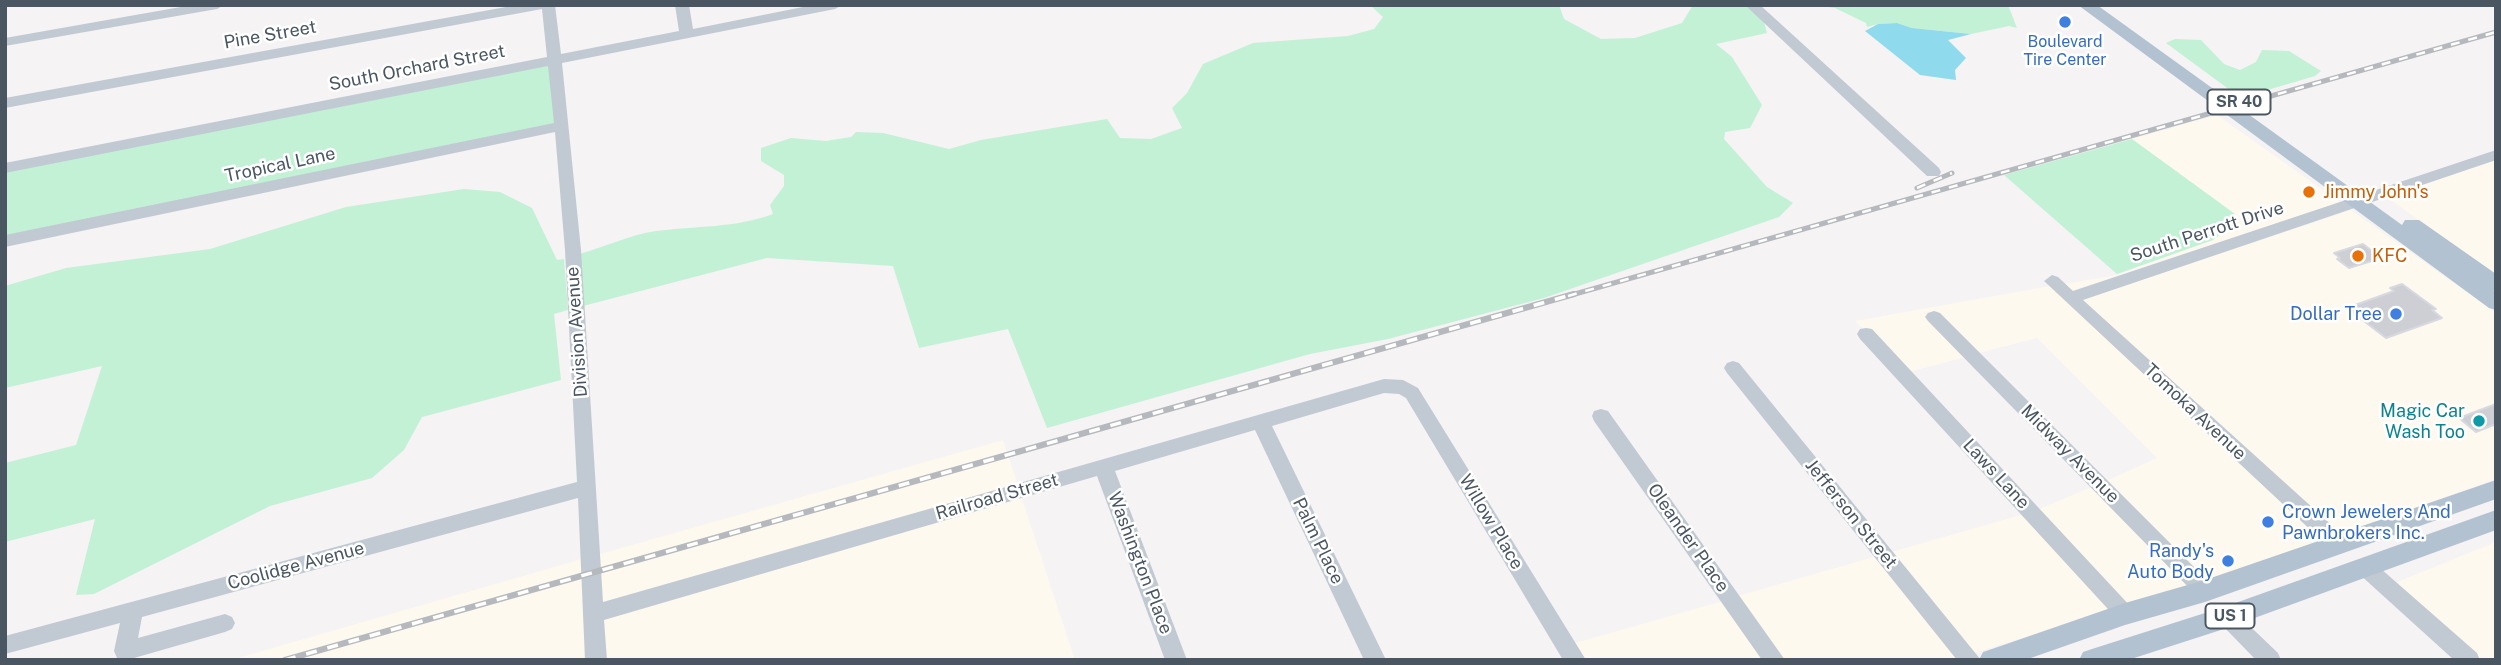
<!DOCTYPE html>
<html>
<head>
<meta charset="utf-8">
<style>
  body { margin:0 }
  #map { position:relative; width:2501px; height:665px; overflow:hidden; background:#f5f3f3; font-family:"Public Sans",sans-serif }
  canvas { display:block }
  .frame { position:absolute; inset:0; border:7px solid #4a5661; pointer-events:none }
</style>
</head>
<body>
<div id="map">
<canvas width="2501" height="665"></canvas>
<div class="frame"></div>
</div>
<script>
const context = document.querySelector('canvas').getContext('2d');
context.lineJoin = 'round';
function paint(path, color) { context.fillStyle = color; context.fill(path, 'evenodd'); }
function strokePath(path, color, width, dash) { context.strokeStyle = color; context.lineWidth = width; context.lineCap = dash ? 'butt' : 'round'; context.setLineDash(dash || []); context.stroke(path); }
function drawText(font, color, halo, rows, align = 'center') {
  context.font = font + ' "Public Sans",sans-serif'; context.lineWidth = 5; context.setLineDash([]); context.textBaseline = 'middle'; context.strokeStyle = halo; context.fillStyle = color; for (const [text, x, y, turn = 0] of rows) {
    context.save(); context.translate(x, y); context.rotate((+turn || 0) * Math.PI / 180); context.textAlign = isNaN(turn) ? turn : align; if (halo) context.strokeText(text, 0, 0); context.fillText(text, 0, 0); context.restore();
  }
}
const commercial = new Path2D(`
  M2217 115 2340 202 2071 291 2063 284 2117 275 2213 240 2235 214 2132 139Z
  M2496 160V277L2387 197Z
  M2351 210 2496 313V479L2338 535 2081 300Z
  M2050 286 2325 540 2206 581 2106 481 2157 458 2037 338 1979 353 1936 311 1924 313 1966 357 1909 372 1869 328 1863 329 1855 321Z
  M1003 440 1018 485 602 605 600 554Z
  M2094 486 2192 586 2126 606 2037 510Z
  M1021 496 1075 660H605L603 618Z
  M2024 514 2112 610 1974 653 1891 552Z
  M2496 542V660H2478L2392 584Z
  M1877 556 1959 658 1784 660 1738 596Z
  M582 559 586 660H231Z
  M1723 601 1765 660H1585L1575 643Z`);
const green = new Path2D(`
  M1370 5H1559L1564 19 1601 39 1635 38 1682 23 1693 5H1746L1764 22 1767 33 1716 44 1732 57 1762 105 1750 128 1725 132 1724 139 1767 187 1793 203 1779 217 1544 298 1388 339 1310 354 1047 428 1008 329 919 348 893 266 767 258 583 306 579 254C605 247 629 235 656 231 695 226 736 228 773 214L770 205 784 186V175L761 161V148L791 138 826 141 851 137 856 132 883 133 949 149 981 140 1107 119 1120 138 1151 139 1182 128 1172 108 1187 93 1203 64 1253 43 1348 36 1374 29 1383 17Z
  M1813 5H2008L2017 28 2009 26 1971 34 1912 28 1897 23 1878 24 1867 27 1866 23 1835 8Z
  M2175 39 2201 40 2224 64 2240 70 2256 62 2262 50 2289 51 2321 71 2315 76 2247 96 2234 93 2166 43Z
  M550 65 556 124 5 237V171Z
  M2132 139 2235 214 2230 227 2213 240 2117 274 2004 175Z
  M464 189 500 192 532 208 557 260 564 259 568 310 554 314 561 380 422 417 404 450 372 478 270 506 94 594 76 595 95 519 5 542V463L76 445 102 366 5 388V286L66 268 210 249 346 207Z`);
const water = new Path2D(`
  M1897 23 1912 28 1971 34 1948 40 1966 58 1955 70 1956 80 1920 75 1865 31 1878 24Z`);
const building = new Path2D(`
  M2363 244 2381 258 2349 268 2337 259 2340 258 2334 253Z
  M2402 284 2436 309 2432 310 2442 318 2386 338 2347 308 2394 291 2390 288Z
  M2496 404V424L2476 432 2459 418Z`);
const minor = new Path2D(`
  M192 5H224L217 9 5 46V38Z
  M517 5H555L561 54 679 31 675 5H689L693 29 813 5H842L835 9 562 63 581 250 603 602 1384 379 1403 380 1418 388 1586 660H1563L1406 398 1399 394 1384 393 1272 426 1386 660H1364L1255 430 1115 471 1187 660H1165L1097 476 604 620 607 660H585L578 498 142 617 138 638 225 614 232 617 235 623 232 629 225 632 127 660 117 658 114 651 120 623 5 654V636L577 482 565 250 555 132 5 247V235L554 123 548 66 5 173V163L547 57 542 9 5 108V98Z
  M1745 5H1760L1939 168 1941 172 1939 176H1927Z
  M2496 150V160L2083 300 2345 537 2348 543 2345 549 2338 551 2331 549 2044 281 2052 275 2058 277 2073 291Z
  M1934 311 1940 313 2212 585 2215 591 2212 597 2205 600 2198 597 1928 321 1925 317 1928 313Z
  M1866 328 1872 329 2132 608 2135 614 2132 620 2125 623 2118 620 1860 339 1857 334 1860 329Z
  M1733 361 1739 363 1981 660H1957L1727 373 1724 368 1727 363Z
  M1601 409 1608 411 1785 660H1762L1594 421 1592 416 1594 411Z
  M2365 558 2372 561 2477 653 2480 660H2454L2358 573 2355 567 2358 561Z
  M2227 608 2234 611 2278 653 2281 660H2256L2220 623 2217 617 2220 611Z`);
const major = new Path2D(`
  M2078 5H2097L2402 225 2405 220H2419L2496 274V291L2493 290 2496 292V310L2489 308Z
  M2496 480V499L2205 602 2125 625 2025 660H1979L1983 652 1992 649 2125 603 2205 580Z
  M2496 510V530L2227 628 2128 660H2079L2083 652 2092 649 2227 606Z`);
const railFar1 = new Path2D(`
  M1917 188 1952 173
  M1568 296 2496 32`);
const rail = new Path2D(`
  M285 660 1574 294`);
const markers = [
  [2065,22,7,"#3f7fe0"],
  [2309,192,7,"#e8710a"],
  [2358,256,7,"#e8710a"],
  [2396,314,7,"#3f7fe0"],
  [2479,421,7,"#0f9aa8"],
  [2268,522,7,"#3f7fe0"],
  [2228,561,7,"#3f7fe0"]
];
const farShopnames = [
  ["Boulevard",2065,42],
  ["Tire Center",2065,60]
];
const shields = [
  [2239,102,63],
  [2230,616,49]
];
const shieldNames = [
  ["SR 40",2239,102],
  ["US 1",2230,616]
];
const streetNames = [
  ["Pine Street",270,35,-10],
  ["South Orchard Street",417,68,-11],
  ["Tropical Lane",280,165,-12],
  ["South Perrott Drive",2207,232,-18],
  ["Division Avenue",577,332,-94],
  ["Tomoka Avenue",2195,412,43],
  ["Midway Avenue",2070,454,45],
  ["Laws Lane",1996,474,47],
  ["Railroad Street",997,497,-16],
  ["Jefferson Street",1851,514,51],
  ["Willow Place",1491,522,59],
  ["Oleander Place",1688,538,55],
  ["Palm Place",1318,541,64],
  ["Washington Place",1140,563,69],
  ["Coolidge Avenue",296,566,-15]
];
const foodNames = [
  ["Jimmy John's",2323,192],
  ["KFC",2372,256]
];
const shopNames = [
  ["Dollar Tree",2382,314],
  ["Crown Jewelers And",2282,512,"left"],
  ["Pawnbrokers Inc.",2282,533,"left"],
  ["Randy's",2214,551],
  ["Auto Body",2214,572]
];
const cultureNames = [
  ["Magic Car",2465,411],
  ["Wash Too",2465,432]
];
paint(commercial, '#fdf9ef');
paint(green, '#c3f1d5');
paint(water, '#90daee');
paint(building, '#cdcfd5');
strokePath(building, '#d7d9de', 2);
paint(minor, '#c1cad2');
paint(major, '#b3c2d1');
strokePath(railFar1, '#b5b8bd', 5);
strokePath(rail, '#b5b8bd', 6);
strokePath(railFar1, '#fff', 2.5, [9]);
strokePath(rail, '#fff', 3.5, [11]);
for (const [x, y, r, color] of markers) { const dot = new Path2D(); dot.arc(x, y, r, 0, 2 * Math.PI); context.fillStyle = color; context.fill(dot); strokePath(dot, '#fff', 2.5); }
drawText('16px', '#366cbe', '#fff', farShopnames);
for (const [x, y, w] of shields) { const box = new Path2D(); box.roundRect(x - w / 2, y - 12.5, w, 25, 5); context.fillStyle = '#fff'; context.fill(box); strokePath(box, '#4a5661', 2); }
drawText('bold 16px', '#4a5661', null, shieldNames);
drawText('18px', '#4a5661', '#fff', streetNames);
drawText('18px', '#c56008', '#fff', foodNames, 'left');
drawText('18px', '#366cbe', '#fff', shopNames, 'right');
drawText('18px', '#0d838f', '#fff', cultureNames, 'right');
</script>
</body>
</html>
